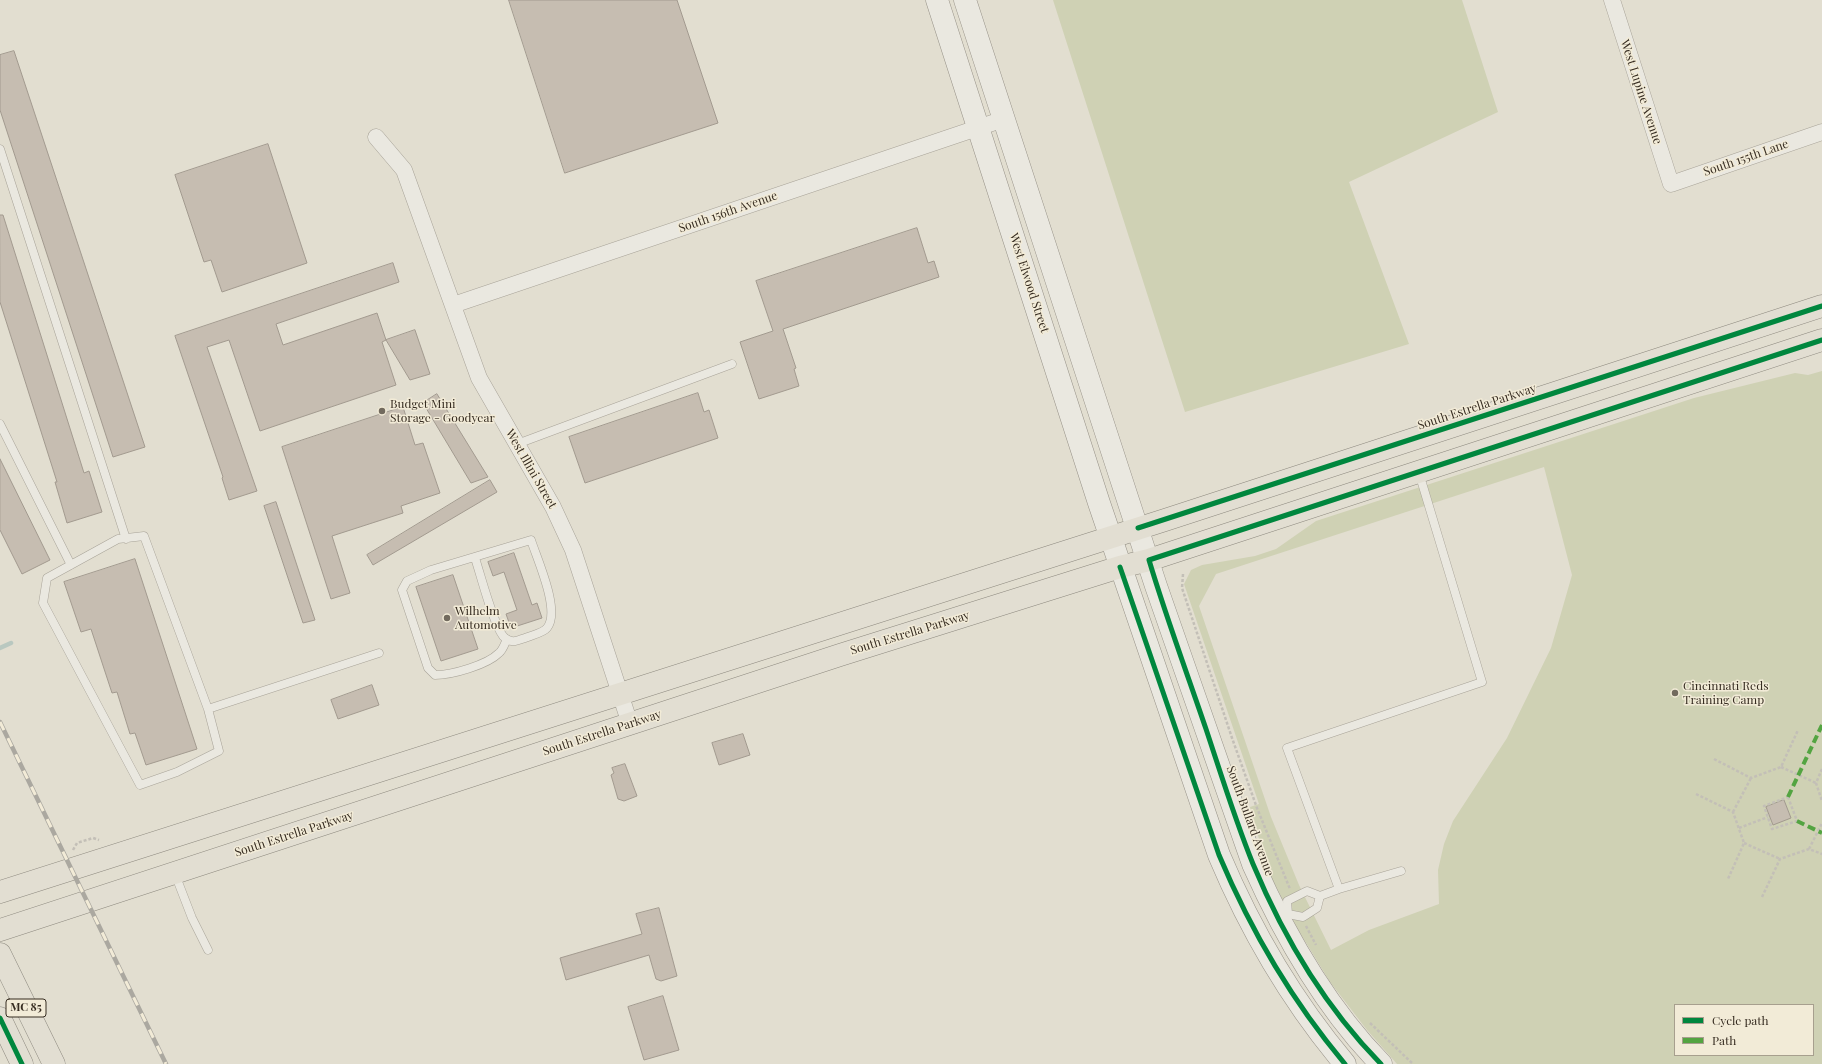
<!DOCTYPE html>
<html>
<head>
<meta charset="utf-8">
<style>
  body { margin:0 }
  #map { position:relative; width:1822px; height:1064px; overflow:hidden; background:#e2ded0; font-family:"Playfair Display",serif }
  canvas { display:block }
  .legend { position:absolute; left:1674px; top:1004px; width:140px; height:52px; box-sizing:border-box; background:#f2ebd7; border:1px solid #a79f8e; margin:0; padding:5px 7px; list-style:none; font-size:12px; color:#362c21 }
  .legend li { display:flex; align-items:center; gap:8px; height:20px }
  .legend b { width:20px; border:1px solid #a79f8e }
</style>
</head>
<body>
<div id="map">
<canvas width="1822" height="1064"></canvas>
<ul class="legend">
<li><b style="height:5px;background:#00873e"></b>Cycle path</li>
<li><b style="height:5px;background:#53a441"></b>Path</li>
</ul>
</div>
<script>
const context = document.querySelector('canvas').getContext('2d');
context.lineJoin = 'round';
function paint(path, color) { context.fillStyle = color; context.fill(path, 'evenodd'); }
function strokePath(path, color, width, dash) { context.strokeStyle = color; context.lineWidth = width; context.lineCap = dash ? 'butt' : 'round'; context.setLineDash(dash || []); context.stroke(path); }
function drawText(font, color, halo, rows, align = 'center') {
  context.font = font + ' "Playfair Display",serif'; context.lineWidth = 3; context.setLineDash([]); context.textBaseline = 'middle'; context.strokeStyle = halo; context.fillStyle = color; for (const [text, x, y, turn = 0] of rows) {
    context.save(); context.translate(x, y); context.rotate((+turn || 0) * Math.PI / 180); context.textAlign = isNaN(turn) ? turn : align; if (halo) context.strokeText(text, 0, 0); context.fillText(text, 0, 0); context.restore();
  }
}
const green = new Path2D(`
  M1053 0H1462L1498 112 1349 182 1409 344 1185 412Z
  M1822 371V1064H1397L1367 1030 1330 982 1297 928 1268 871 1250 807 1259 804 1184 584 1191 570 1202 565 1255 556 1276 549 1316 521 1694 398 1795 373 1808 375ZM1544 467 1572 575 1551 648 1507 738 1453 821 1444 844 1438 870 1439 904 1369 930 1331 950 1299 885 1271 817 1199 606 1216 574ZM1675 1005H1813V1055H1675Z`);
const stream = new Path2D(`
  M0 648 11 643`);
const building = new Path2D(`
  M509 0H677L718 123 565 173Z
  M14 51 145 447 113 457 0 110V55Z
  M268 144 307 263 222 292 211 260 204 262 175 175Z
  M0 215H3L84 473 89 471 102 512 67 523 55 482H57L0 302Z
  M917 228 928 263 934 261 939 277 783 329 796 368 794 369 799 386 759 399 740 342 773 331 756 281Z
  M393 263 399 282 276 324 283 345 377 313 386 340 382 342 396 385 260 431 229 340 207 347 257 491 229 500 222 478 223 477 175 336Z
  M415 330 430 374 410 380 386 340Z
  M698 393 704 412 709 410 718 438 585 483 569 437Z
  M437 394 488 477 471 483 423 403Z
  M403 407 415 445 423 443 440 493 401 506 403 513 332 536 350 593 331 599 282 447Z
  M0 459 50 560 22 574 0 530Z
  M490 480 497 492 373 565 367 555Z
  M276 502 315 620 303 623 264 506Z
  M514 553 532 605 537 603 542 618 511 628 506 614 517 610 504 572 493 576 488 562Z
  M135 559 197 749 146 765 135 733 130 734 117 692 112 693 91 629 81 632 64 582Z
  M453 575 478 649 441 661 416 587Z
  M372 685 379 705 338 719 331 700Z
  M743 734 750 755 719 765 712 743Z
  M625 764 637 796 624 801 618 799 611 775 614 773 612 768Z
  M1784 800 1791 818 1773 825 1766 807Z
  M659 908 677 976 661 981 656 979 649 955 566 980 560 958 642 934 636 914Z
  M663 996 679 1050 644 1060 628 1007Z`);
const path = new Path2D(`
  M1183 574 1182 588 1232 738 1257 808 1290 889
  M1714 759 1751 778 1781 767 1798 730
  M1781 767 1816 783
  M1822 769 1816 783 1822 801
  M1696 794 1733 812 1744 843 1728 879
  M1788 797 1797 821 1772 829 1764 806Z
  M1733 812 1751 778
  M1739 828 1768 817
  M1744 843 1780 859
  M1809 849 1822 823
  M73 850 77 843 93 838 99 840
  M1762 897 1780 859 1809 849 1822 854
  M1306 926 1316 945
  M1370 1023 1413 1064`);
const lane = new Path2D(`
  M0 149 126 539
  M0 424 71 565
  M517 444 732 364
  M144 536 208 709 219 751 177 772 140 785 43 603 47 578 118 539Z
  M475 558C481 576 493 623 503 636 510 644 517 641 525 638 532 635 543 633 547 628 561 611 537 559 531 540L431 570 407 581 402 590 428 668 435 675C452 675 487 665 499 653 503 650 505 643 507 639
  M208 709 379 653
  M1401 871 1339 889 1287 748 1482 682 1419 473
  M175 874 192 918 208 950
  M1288 914 1287 901 1307 891 1320 896 1339 889
  M1283 916 1288 914 1303 917 1317 908 1320 896`);
const street = new Path2D(`
  M1612 0 1671 184 1822 132
  M376 137 404 170 479 378 553 507 573 550 630 724
  M453 305 1004 119`);
const secondary = new Path2D(`
  M937 0 1099 503 1219 855C1251 931 1292 1001 1345 1064
  M965 0 1156 586 1253 864C1285 936 1325 1007 1381 1064`);
const primary = new Path2D(`
  M0 892 1165 520 1822 306
  M0 930 840 655 1120 567 1149 560 1822 340
  M0 954 54 1064
  M0 1018 22 1064`);
const rail = new Path2D(`
  M0 722 166 1064`);
const quiet = new Path2D(`
  M1788 797 1822 725
  M1797 821 1822 833`);
const cycleway = new Path2D(`
  M1138 528 1822 306
  M1120 567 1219 855C1251 931 1292 1001 1345 1064
  M0 1018 22 1064
  M1381 1064C1326 1008 1283 936 1253 864 1235 820 1221 774 1206 729 1187 673 1166 617 1149 560L1822 340`);
const markers = [
  [382,411,4,"#726a5e"],
  [447,618,4,"#726a5e"],
  [1675,693,4,"#726a5e"]
];
const shields = [
  [26,1008,40]
];
const shieldNames = [
  ["MC 85",26,1008]
];
const streetNames = [
  ["West Lupine Avenue",1641,92,72],
  ["South 155th Lane",1746,158,-19],
  ["South 156th Avenue",728,212,-19],
  ["West Elwood Street",1029,283,72],
  ["South Estrella Parkway",1477,407,-18],
  ["West Illini Street",531,469,60],
  ["South Estrella Parkway",910,633,-17],
  ["South Estrella Parkway",602,733,-18],
  ["South Bullard Avenue",1250,821,70],
  ["South Estrella Parkway",294,834,-18]
];
const poiNames = [
  ["Budget Mini",390,404],
  ["Storage - Goodyear",390,418],
  ["Wilhelm",455,611],
  ["Automotive",455,625],
  ["Cincinnati Reds",1683,686],
  ["Training Camp",1683,700]
];
paint(green, '#cfd1b4');
strokePath(stream, '#b9c8c0', 4.5);
paint(building, '#c6bdb1');
strokePath(building, '#a29a8f', 1);
strokePath(lane, '#a8a398', 9);
strokePath(street, '#a8a398', 17);
strokePath(secondary, '#979288', 23);
strokePath(primary, '#8d897f', 23);
strokePath(path, '#c3bfb7', 2.5, [3, 2]);
strokePath(lane, '#eae8e0', 8);
strokePath(street, '#eae8e0', 16);
strokePath(secondary, '#eae8e0', 22);
strokePath(primary, '#e2ded2', 22);
strokePath(rail, '#aba8a0', 4.5);
strokePath(rail, '#f2ebd7', 3, [9]);
strokePath(quiet, '#53a441', 4, [8, 4]);
strokePath(cycleway, '#00873e', 5);
for (const [x, y, r, color] of markers) { const dot = new Path2D(); dot.arc(x, y, r, 0, 2 * Math.PI); context.fillStyle = color; context.fill(dot); strokePath(dot, '#f2ebd7', 1.5); }
for (const [x, y, w] of shields) { const box = new Path2D(); box.roundRect(x - w / 2, y - 9, w, 18, 3); context.fillStyle = '#f2ebd7'; context.fill(box); strokePath(box, '#362c21', 1); }
drawText('bold 11px', '#362c21', null, shieldNames);
drawText('12px', '#362c21', '#f2ebd7', streetNames);
drawText('12px', '#362c21', '#f2ebd7', poiNames, 'left');
</script>
</body>
</html>
